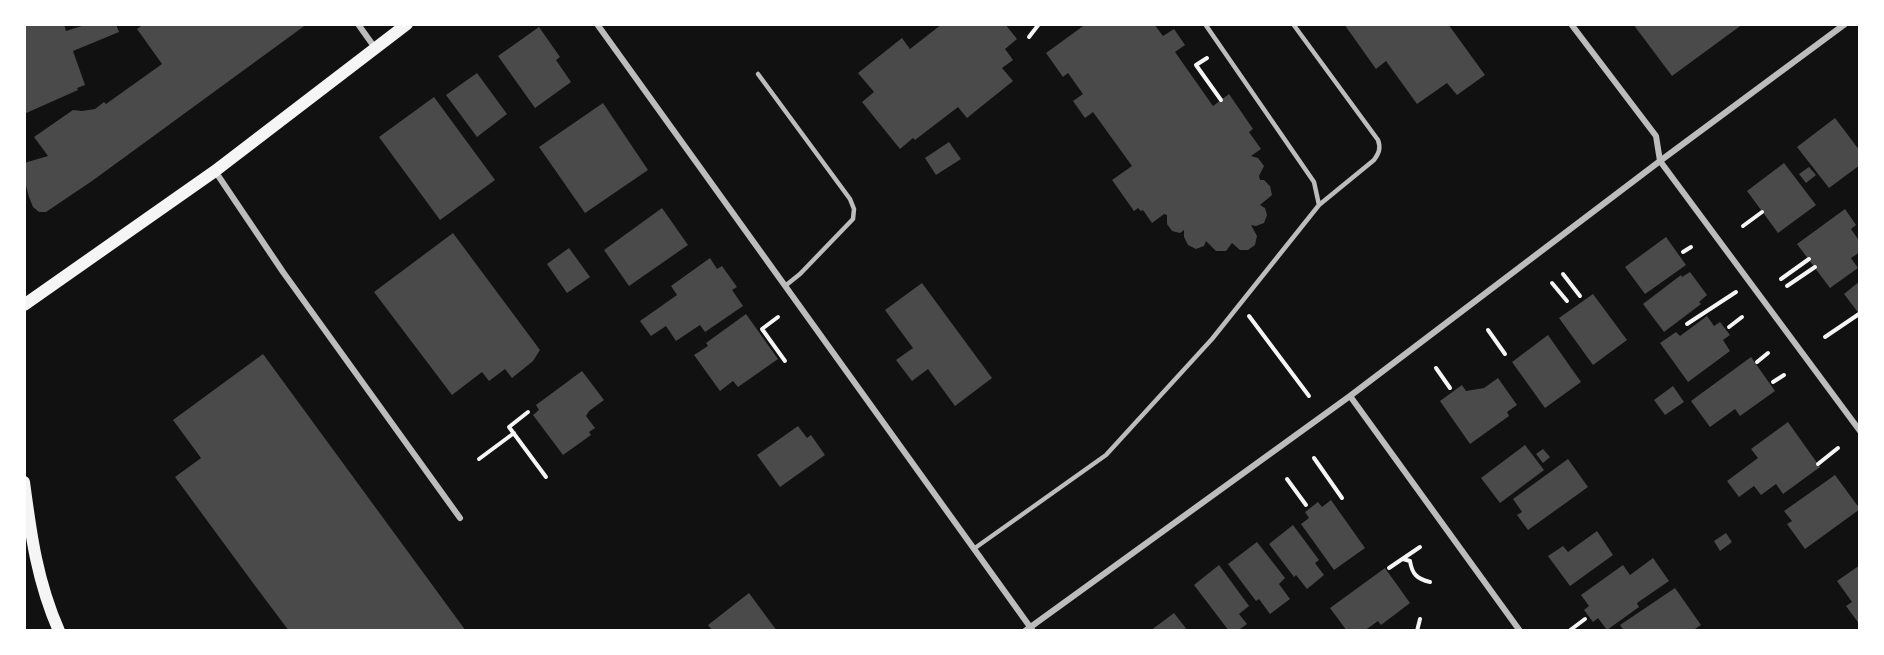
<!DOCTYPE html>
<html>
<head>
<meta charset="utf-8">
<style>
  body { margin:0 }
  #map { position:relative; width:1884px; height:655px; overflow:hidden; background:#111; font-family:Jost,sans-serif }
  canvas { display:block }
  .frame { position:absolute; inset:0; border:26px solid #fff; pointer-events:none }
</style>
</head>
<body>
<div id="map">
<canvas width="1884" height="655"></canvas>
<div class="frame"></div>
</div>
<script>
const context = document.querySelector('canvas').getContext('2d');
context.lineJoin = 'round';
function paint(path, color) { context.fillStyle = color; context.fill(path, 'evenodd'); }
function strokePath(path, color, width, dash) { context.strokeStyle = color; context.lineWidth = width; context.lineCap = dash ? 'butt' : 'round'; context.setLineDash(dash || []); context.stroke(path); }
const building = new Path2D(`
  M24 24H64L66 31 88 24H116L119 32 73 51 85 85 77 88 78 90 24 114Z
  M144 24H307L92 181 46 212H39L33 207 29 197 24 178V163L48 156 34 137 73 110 82 111 95 109 104 102 106 104 162 64 137 29Z
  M942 24H1005L1017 39 1005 49 1013 60 1002 68 1013 81 967 118 958 107 915 140 913 138 900 149 862 102 874 92 858 73 902 38 910 49Z
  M1086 24H1154L1163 36 1174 29 1185 45 1175 52 1213 106 1229 94 1253 129 1249 132 1261 149 1251 156 1258 158 1264 166 1259 176 1260 180H1264L1270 186 1272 195 1260 205 1265 208 1267 215 1264 223 1256 226 1251 225 1257 236 1255 245 1248 250H1240L1232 243 1226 251H1216L1206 241 1204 246 1196 249 1188 245 1184 237V230L1180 233 1172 231 1167 224V215L1164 214 1152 223 1143 210 1141 211 1138 208 1134 211 1112 180 1132 166 1093 112 1085 118 1073 101 1083 94 1068 73 1063 77 1046 53Z
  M1344 24H1448L1485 75 1457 95 1447 83 1417 104 1386 61 1376 69Z
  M1633 24H1743L1672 76Z
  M539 27 560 57 556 60 571 82 535 108 498 56Z
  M477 73 507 114 477 137 446 95Z
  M434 97 495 180 440 220 379 137Z
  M603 103 648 170 585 213 539 147Z
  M1835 118 1860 151V165L1829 188 1797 147Z
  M949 142 961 159 936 175 925 158Z
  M1784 163 1816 205 1778 233 1747 191Z
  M1809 167 1816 175 1806 183 1799 174Z
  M662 208 688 245 629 286 604 250Z
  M1845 209 1856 225 1851 229 1860 242V252L1851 258 1858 268 1830 288 1797 244Z
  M453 233 540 350 533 361 512 378 505 369 489 381 482 372 452 395 374 292Z
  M1666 237 1686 265 1645 294 1625 267Z
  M569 248 590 277 567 293 547 264Z
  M710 258 717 269 722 266 737 287 732 290 743 306 705 332 700 325 676 341 666 326 651 336 640 321 677 295 671 286Z
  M1690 272 1707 295 1699 302 1701 304 1664 332 1643 304 1681 275 1682 277Z
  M1860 281V315L1844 294Z
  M922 283 992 378 955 406 928 369 912 381 896 360 913 348 885 310Z
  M1593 294 1627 340 1593 365 1559 318Z
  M746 314 778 359 738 387 733 381 720 391 694 355 708 346 706 343Z
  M1707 316 1714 326 1720 322 1730 335 1723 340 1730 351 1688 382 1660 343 1676 332 1680 336Z
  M1548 335 1581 382 1545 408 1512 362Z
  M263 354 466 631H289L253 583 175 477 201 458 173 420Z
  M1751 357 1775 391 1740 416 1735 409 1710 427 1691 401Z
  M582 371 604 400 589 411 586 416 595 428 589 432 591 435 563 455 533 415 539 410 536 405Z
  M1498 378 1517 405 1507 412 1509 416 1470 444 1440 401 1462 385 1466 391 1484 388Z
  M1673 386 1684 402 1665 415 1654 400Z
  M1788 422 1820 467 1783 494 1776 484 1761 495 1754 486 1739 497 1727 481 1758 458 1751 449Z
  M798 426 807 438 811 435 825 455 780 487 757 455Z
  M1525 445 1544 470 1500 503 1481 478Z
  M1543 449 1550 457 1543 463 1536 454Z
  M1568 459 1588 487 1528 530 1517 515 1522 512 1513 499Z
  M1835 475 1860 509 1805 549 1787 524 1792 521 1784 511Z
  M1331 500 1365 548 1334 570 1301 524 1309 518 1305 512 1318 502 1322 507Z
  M1293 525 1319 560 1315 563 1324 575 1307 589 1296 575 1294 577 1269 544Z
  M1597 531 1613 555 1570 586 1548 556 1563 546 1568 552Z
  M1726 533 1732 542 1720 551 1714 541Z
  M1257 542 1285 578 1279 584 1290 599 1270 614 1259 599 1256 601 1228 564Z
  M1653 558 1669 581 1637 603 1639 607 1607 630 1598 618 1593 622 1584 610 1589 606 1581 595 1623 565 1630 575Z
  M1219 565 1249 606 1239 614 1247 624 1237 631H1229L1194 585Z
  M1860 565V625L1846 606 1852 602 1837 581Z
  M1385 568 1410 603 1381 625 1378 621 1364 631H1347L1330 608Z
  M1675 588 1701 625 1692 631H1624L1620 625Z
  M749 593 777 631H713L708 625Z
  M1174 613 1188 631H1150Z`);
const path = new Path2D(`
  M1029 37 1039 24
  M1207 58 1196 65 1221 100
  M1743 226 1762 212
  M1683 252 1691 247
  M1563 274 1580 296
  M1781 279 1809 259
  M1552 283 1567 301
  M1787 286 1815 267
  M1249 316 1309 396
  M778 317 762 329 785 361
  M1687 324 1736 292
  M1729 327 1742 317
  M1488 330 1505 354
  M1825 337 1859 314
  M1757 362 1768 353
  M1436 368 1450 388
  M1773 382 1784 375
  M528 412 509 427 546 477
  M1314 458 1342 498
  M479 459 514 433
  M1818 464 1838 448
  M1287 479 1306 505
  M1403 559 1410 561C1412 574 1417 579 1430 582
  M1389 568 1420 547
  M1417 631 1420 619
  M1569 631 1585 619`);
const service = new Path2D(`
  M1205 24 1314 182 1319 205
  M758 74 850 199 854 209 853 219 800 274 785 286
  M975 548 1106 455 1212 339 1319 205 1374 160C1379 153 1381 148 1378 140L1293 24`);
const minor = new Path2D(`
  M358 24 375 48
  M597 24 1033 631
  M1571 24 1656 136 1660 161 1860 431
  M215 171 283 272 460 518
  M1350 396 1520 631
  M1025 631 1350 396 1660 161 1845 24`);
const secondary = new Path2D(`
  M24 305 215 171 407 24
  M24 482C31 535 37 581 59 631`);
paint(building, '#4a4a4a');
strokePath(path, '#f5f5f5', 4);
strokePath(service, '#bcbcbc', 4.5);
strokePath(minor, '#bcbcbc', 6);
strokePath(secondary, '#f5f5f5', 12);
</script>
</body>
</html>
